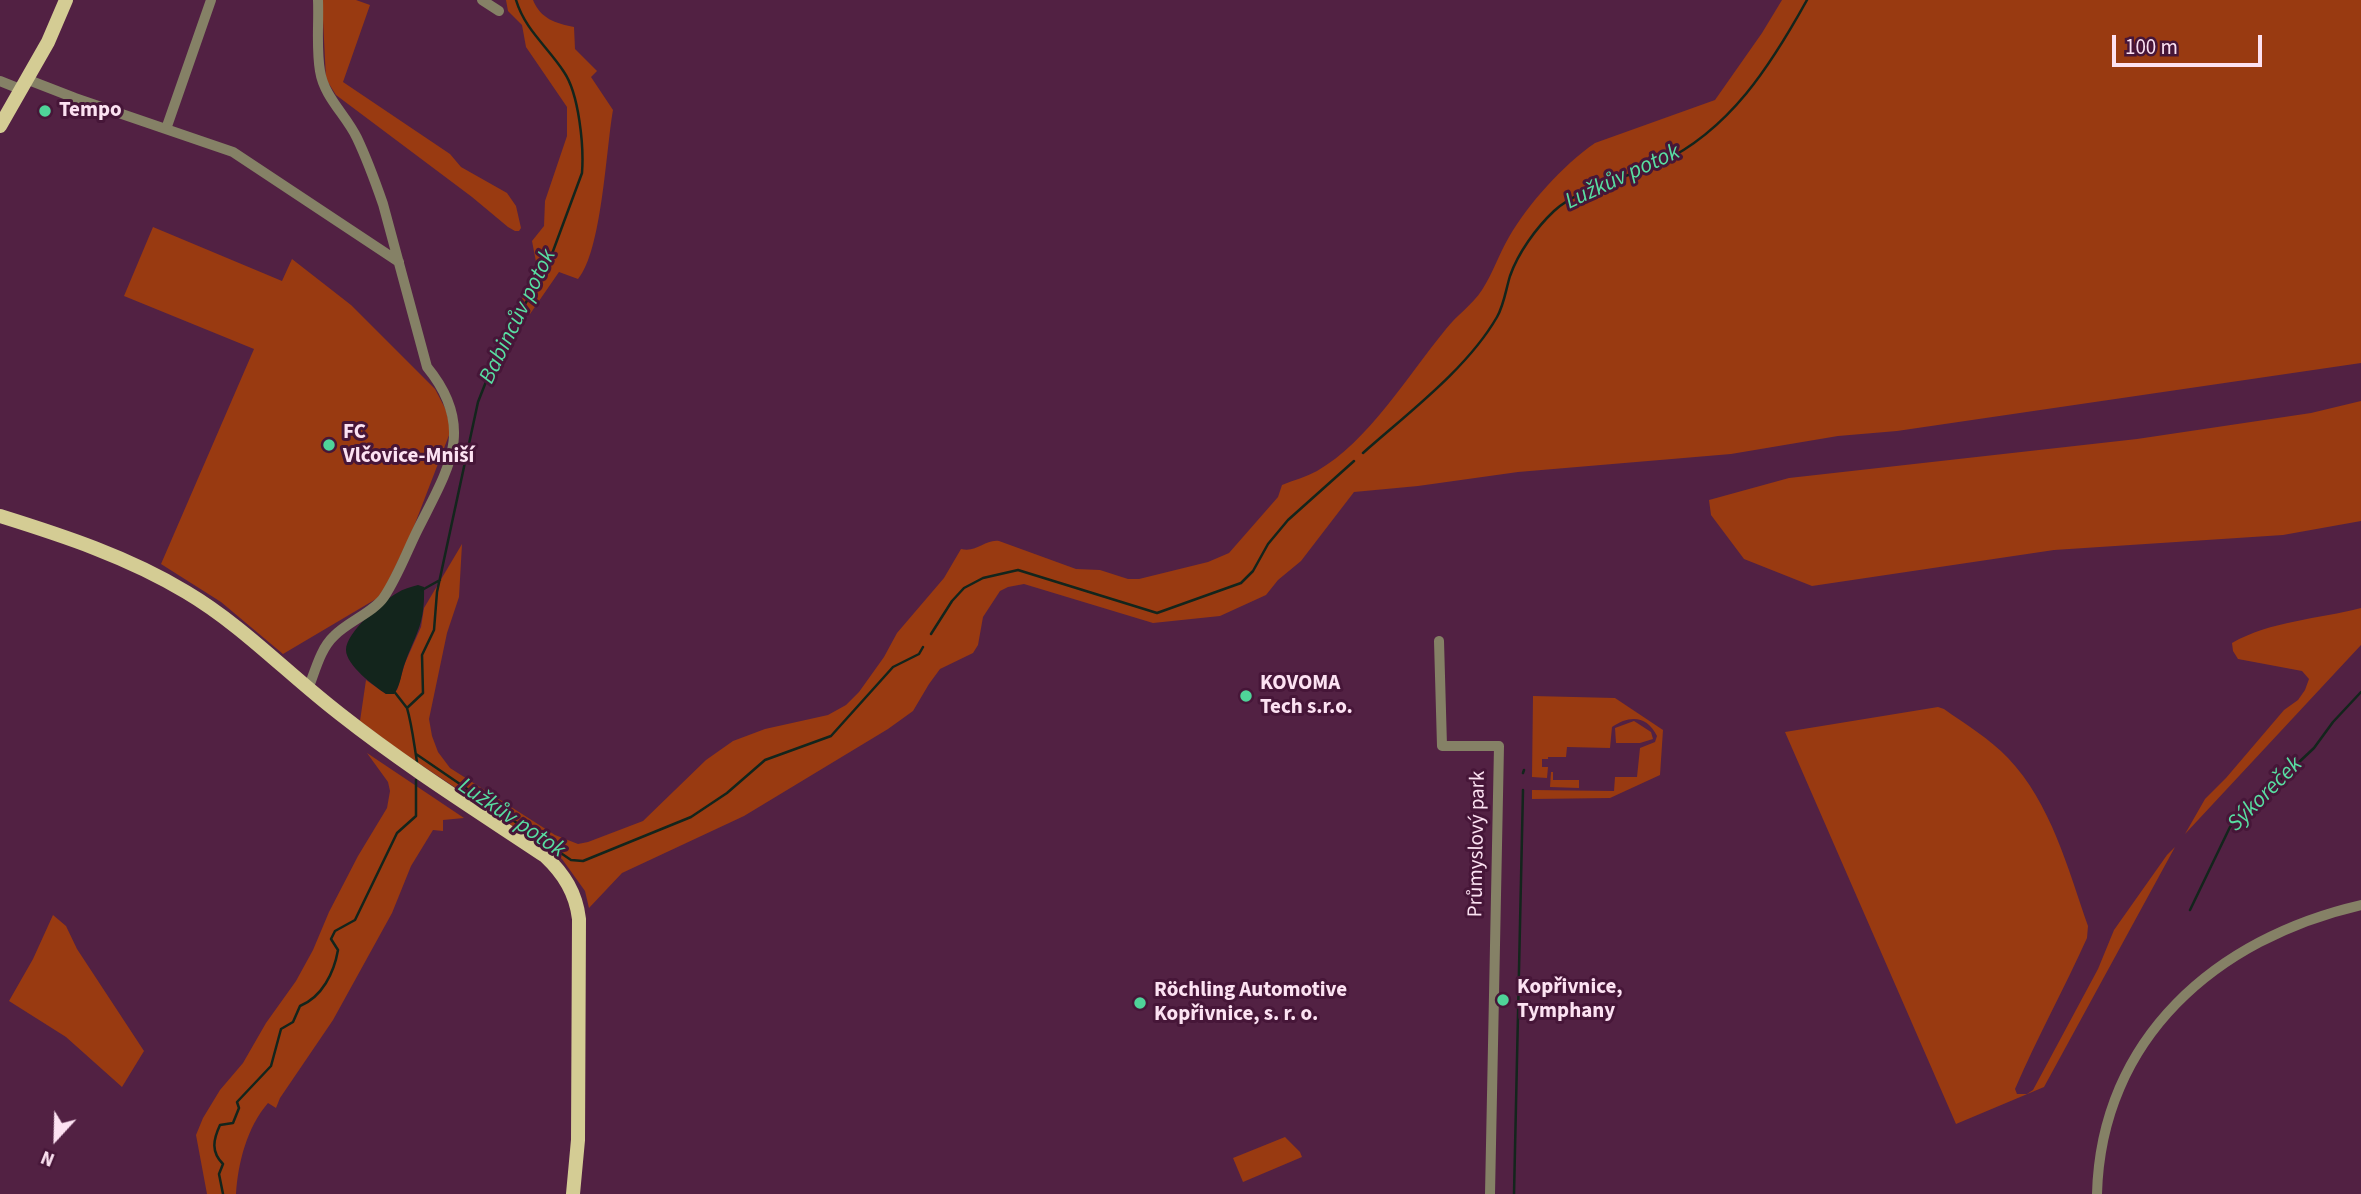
<!DOCTYPE html>
<html>
<head>
<meta charset="utf-8">
<style>
  body { margin:0 }
  #map { position:relative; width:2361px; height:1194px; overflow:hidden; background:#522143; font-family:"Source Sans 3",sans-serif }
  canvas { display:block }
  .north { position:absolute; left:21px; top:1103px; width:70px; height:70px; -webkit-text-stroke:5px #461638; paint-order:stroke; rotate:202deg; font-size:19px; font-weight:700; line-height:28px; text-align:center; color:#fce2f2 }
  .north::after { content:''; display:block; margin:auto; width:24px; height:32px; background:#fce2f2; clip-path:polygon(50% 0,100% 100%,50% 72%,0 100%) }
  .scale { position:absolute; left:2112px; top:35px; width:150px; height:32px; box-sizing:border-box; border:4px solid #fce2f2; border-top:0; padding-left:9px; font-size:21px; line-height:24px; white-space:nowrap; color:#fce2f2; -webkit-text-stroke:5px #461638; paint-order:stroke }
</style>
</head>
<body>
<div id="map">
<canvas width="2361" height="1194"></canvas>
<div class="north">N</div>
<div class="scale">100 m</div>
</div>
<script>
const context = document.querySelector('canvas').getContext('2d');
context.lineJoin = 'round';
function paint(path, color) { context.fillStyle = color; context.fill(path, 'evenodd'); }
function strokePath(path, color, width, dash) { context.strokeStyle = color; context.lineWidth = width; context.lineCap = dash ? 'butt' : 'round'; context.setLineDash(dash || []); context.stroke(path); }
function drawText(font, color, halo, rows, align = 'center') {
  context.font = font + ' "Source Sans 3",sans-serif'; context.lineWidth = 6; context.setLineDash([]); context.textBaseline = 'middle'; context.strokeStyle = halo; context.fillStyle = color; for (const [text, x, y, turn = 0] of rows) {
    context.save(); context.translate(x, y); context.rotate((+turn || 0) * Math.PI / 180); context.textAlign = isNaN(turn) ? turn : align; if (halo) context.strokeText(text, 0, 0); context.fillText(text, 0, 0); context.restore();
  }
}
const green = new Path2D(`
  M322 0H356L370 5 343 82 450 154 461 167 507 193 516 206 521 228 519 231H515L508 227 472 197 336 95 326 79Z
  M506 0H533C541 19 555 23 574 27L575 49 597 71 591 77 613 110C606 149 602 251 578 279L559 272 530 314 519 305 537 267 532 241 544 226 545 201 567 136V107L526 47 522 25 508 11Z
  M1782 0H2361V363L1897 431 1838 436 1731 454 1518 472 1418 486 1354 492 1301 561 1278 580 1266 595 1220 616 1153 623 1024 584 1008 587 1000 591 983 617 978 645 973 653 940 669 929 684 913 711 888 729 744 816 622 873 589 908 585 891 562 859 399 750 360 721 366 680 386 694 397 690 405 663 421 627 424 608 462 544 459 597 447 633 429 719 432 736 438 752 450 768 555 835 578 844 588 842 643 821 706 760 733 741 765 729 828 715 846 705 859 692 884 657 897 633 944 578 961 549C977 553 985 539 999 541L1076 569 1100 570 1128 579H1139L1208 562 1229 553 1278 497 1282 485C1294 480 1306 477 1317 471 1368 442 1409 374 1446 329 1457 315 1472 305 1482 290 1493 273 1499 254 1509 237 1528 204 1563 165 1595 143L1715 100 1762 33Z
  M153 227 282 281 292 259 351 305 435 389 446 410 451 430 411 534 381 596 283 654 221 602 161 564 254 349 124 296Z
  M2361 401V521L2283 535 2054 550 1812 586 1744 559 1711 515 1709 500 1789 478 2137 439 2311 413Z
  M2361 608V645L2185 834 2205 799 2226 778 2284 710 2298 700 2305 690 2309 679 2302 671 2238 659 2233 651 2232 643C2270 621 2319 619 2361 608Z
  M1533 696 1615 698 1663 730 1660 775 1610 798 1532 799V790L1614 791 1615 777H1637L1640 748 1655 742 1657 736C1647 715 1629 715 1612 727L1610 748 1567 747 1566 757H1548V759H1542V767H1548L1547 778 1532 777Z
  M1938 707 1944 709C1965 724 1990 739 2008 758 2051 803 2068 869 2088 926L2087 938C2064 989 2037 1038 2015 1089L2017 1094H2027L2033 1090 2098 969 2114 930 2167 855 2175 847 2044 1087 1956 1124 1785 732Z
  M1634 721 1651 732 1653 739 1640 743H1616L1615 728Z
  M367 753 464 818 443 820V831L433 830 411 866 392 913 333 1020 280 1098 276 1108 268 1103C247 1127 238 1163 236 1194H207L196 1135 203 1118 220 1090 243 1063 266 1023 296 981 313 950 329 912 358 856 387 808 390 791 388 782Z
  M1551 772H1553V780H1579V788L1550 787Z
  M53 915 66 926 77 949 144 1051 122 1087 66 1037 9 1001 33 959Z
  M1285 1137 1300 1152 1302 1157 1243 1182 1233 1158Z`);
const water = new Path2D(`
  M418 585 424 587C425 624 417 631 405 663 401 673 401 685 394 694H386C374 686 346 665 346 650 346 632 383 601 397 593 403 589 411 587 418 585Z`);
const stream = new Path2D(`
  M1363 453C1408 413 1467 369 1497 317 1504 305 1506 289 1510 276 1518 253 1536 228 1554 211 1578 188 1629 177 1660 163 1730 130 1771 65 1807 0
  M422 590 440 580
  M931 634 952 601 964 588 983 578 1018 570 1157 613 1241 583 1253 571 1268 544 1288 520 1354 461
  M393 690 407 708
  M416 754 571 860 583 861 691 817 727 793 765 760 831 736 893 667 919 654 923 647
  M417 762C414 744 412 725 407 708L423 693 422 655 434 630 437 592 478 402 502 341 546 270 582 173C584 146 579 94 564 72 548 47 525 30 516 0
  M1523 773 1524 770
  M2190 910 2230 827 2314 748 2333 722 2361 692
  M223 1194 219 1174 223 1164C211 1152 213 1140 220 1125L233 1123 239 1108 237 1102 271 1066 281 1029 293 1022 300 1006C322 997 334 973 338 950L331 939 335 931 355 920 397 833 416 816V780
  M1514 1194 1523 790`);
const minor = new Path2D(`
  M482 0 499 11
  M26 79 75 98 233 152 399 262
  M0 81 20 89
  M166 129 211 0
  M1439 641 1442 746H1499L1490 1194
  M308 689C315 672 320 649 334 636 347 622 374 612 384 597 398 576 407 551 418 529 448 469 477 428 427 367L383 204C375 181 367 159 357 138 346 115 324 97 320 71 316 48 319 23 318 0
  M2097 1194C2101 1038 2217 938 2361 905`);
const primary = new Path2D(`
  M0 126 48 42 66 0
  M0 516C64 536 128 557 186 592 242 625 289 675 340 714 406 766 476 810 545 856 564 874 576 893 579 919L578 1140 573 1194`);
const markers = [
  [45,111,7,"#4fd399"],
  [329,445,7,"#4fd399"],
  [1246,696,7,"#4fd399"],
  [1503,1000,7,"#4fd399"],
  [1140,1003,7,"#4fd399"]
];
const poiNames = [
  ["Tempo",59,111],
  ["FC",343,433],
  ["Vlčovice-Mniší",343,457],
  ["KOVOMA",1260,684],
  ["Tech s.r.o.",1260,708],
  ["Kopřivnice,",1517,988],
  ["Tymphany",1517,1012],
  ["Röchling Automotive",1154,991],
  ["Kopřivnice, s. r. o.",1154,1015]
];
const streetNames = [
  ["Průmyslový park",1478,844,-89]
];
const waterNames = [
  ["Lužkův potok",1623,178,-25],
  ["Babincův potok",519,317,-64],
  ["Sýkoreček",2266,795,-45],
  ["Lužkův potok",511,819,34]
];
paint(green, '#993a11');
paint(water, '#13251c');
strokePath(stream, '#13251c', 2.5);
strokePath(minor, '#858166', 10);
strokePath(primary, '#d4cc94', 14);
for (const [x, y, r, color] of markers) { const dot = new Path2D(); dot.arc(x, y, r, 0, 2 * Math.PI); context.fillStyle = color; context.fill(dot); strokePath(dot, '#461638', 2.5); }
drawText('bold 21px', '#fce2f2', '#461638', poiNames, 'left');
drawText('21px', '#fce2f2', '#461638', streetNames);
drawText('italic 23px', '#58dea2', '#461638', waterNames);
</script>
</body>
</html>
